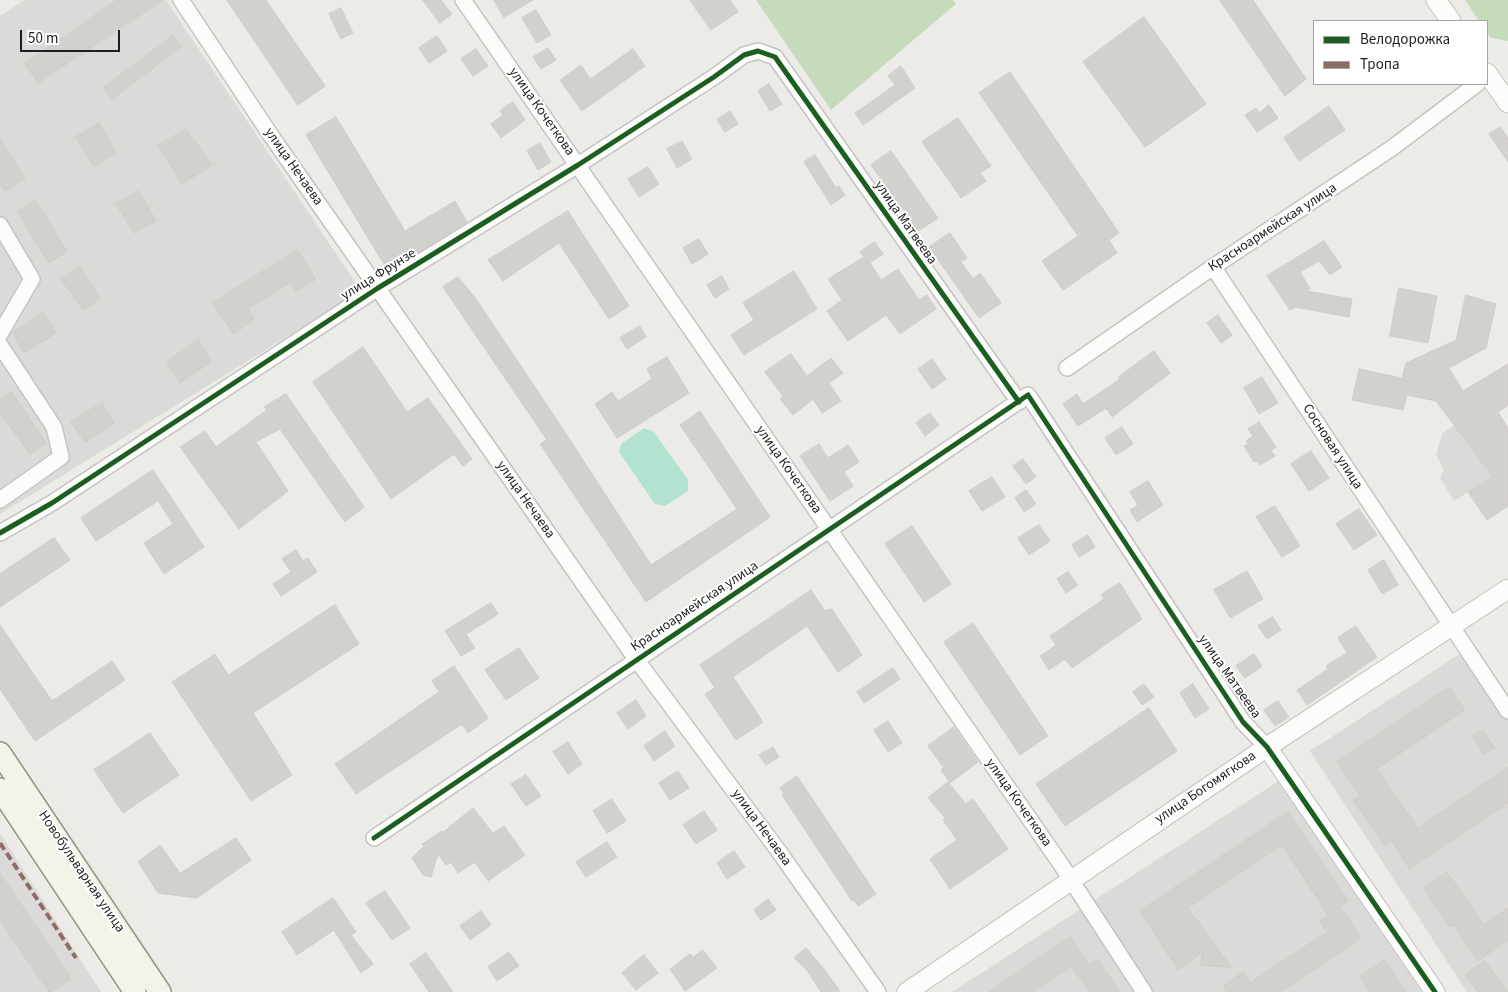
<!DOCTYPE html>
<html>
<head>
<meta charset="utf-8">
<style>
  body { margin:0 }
  #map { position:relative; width:1508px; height:992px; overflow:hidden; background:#ecebe7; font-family:"Source Sans 3",sans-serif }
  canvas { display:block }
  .legend { position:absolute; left:1313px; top:20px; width:175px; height:65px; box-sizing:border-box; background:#fff; border:1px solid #a5a5a5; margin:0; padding:6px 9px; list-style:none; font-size:15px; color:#1e1e1e }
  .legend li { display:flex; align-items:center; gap:10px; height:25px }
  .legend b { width:25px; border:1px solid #a5a5a5 }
  .scale { position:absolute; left:20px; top:30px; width:100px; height:22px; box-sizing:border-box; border:2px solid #1e1e1e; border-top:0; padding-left:6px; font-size:15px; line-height:18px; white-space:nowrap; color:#1e1e1e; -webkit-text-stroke:4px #fff; paint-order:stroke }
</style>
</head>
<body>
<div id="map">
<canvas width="1508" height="992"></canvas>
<ul class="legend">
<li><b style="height:6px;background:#1b5e20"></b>Велодорожка</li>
<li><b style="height:6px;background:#8d6e63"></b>Тропа</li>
</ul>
<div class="scale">50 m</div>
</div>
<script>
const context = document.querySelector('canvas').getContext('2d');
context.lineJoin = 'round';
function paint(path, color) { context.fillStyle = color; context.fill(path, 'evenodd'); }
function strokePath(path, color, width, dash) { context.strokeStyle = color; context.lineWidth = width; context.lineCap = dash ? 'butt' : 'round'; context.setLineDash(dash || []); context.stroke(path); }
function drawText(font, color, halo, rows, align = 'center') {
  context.font = font + ' "Source Sans 3",sans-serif'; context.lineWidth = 4; context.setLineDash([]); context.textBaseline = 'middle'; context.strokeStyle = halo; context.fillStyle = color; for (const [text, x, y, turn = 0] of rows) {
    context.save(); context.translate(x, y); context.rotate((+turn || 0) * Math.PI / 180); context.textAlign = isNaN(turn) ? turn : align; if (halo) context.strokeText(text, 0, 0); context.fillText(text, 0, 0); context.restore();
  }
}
const residential = new Path2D(`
  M25 0H166L361 291 0 514V16Z
  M1466 650 1508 715V992H1467L1310 751Z
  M1282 779 1422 992H952Z
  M0 833 101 992H0Z`);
const religious = new Path2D(`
  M1454 425 1492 476 1454 501 1440 478 1444 470 1436 455 1442 434Z`);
const forest = new Path2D(`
  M756 0H953L956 4 831 110Z
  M1465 0H1508V41L1491 38 1487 32V21H1479Z`);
const pitch = new Path2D(`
  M644 428 654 432 688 480V491L665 506 655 504 619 452 621 444Z`);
const building = new Path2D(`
  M117 0H163L38 83 25 64Z
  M227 0H266L325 86 298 105Z
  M423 0H441L452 14 440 23Z
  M494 0H533L504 17Z
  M690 0H730L738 12 711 30Z
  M1220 0H1253L1306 79 1285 96Z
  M341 8 353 33 341 39 329 14Z
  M536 10 551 35 537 43 522 18Z
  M1144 17 1206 104 1145 147 1083 62Z
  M173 36 181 47 112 99 103 88Z
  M437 36 447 51 429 63 419 48Z
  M548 48 556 60 541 69 533 57Z
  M476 49 488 66 473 76 461 59Z
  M633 49 645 66 582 111 560 80 581 65 590 79Z
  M901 66 915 88 863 125 855 113 895 85 888 76Z
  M1010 72 1119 233 1109 240 1117 253 1063 290 1042 261 1078 236 979 93Z
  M769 84 782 104 770 111 758 91Z
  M513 102 525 120 501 138 491 124 503 115 500 111Z
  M1269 105 1278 118 1257 132 1245 115 1256 108 1259 113Z
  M1329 106 1345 130 1299 161 1284 138Z
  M730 111 738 124 725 132 717 120Z
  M336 117 405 231 455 201 467 222 388 271 306 135Z
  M958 118 991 166 980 173 986 181 961 198 922 142Z
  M99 123 116 153 94 167 76 137Z
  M1500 127 1508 138V162L1489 134Z
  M186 129 212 165 182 184 158 146Z
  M0 139 25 178 5 191 0 185Z
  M682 141 692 159 677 168 667 149Z
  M540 143 551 162 538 170 527 151Z
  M891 151 938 218 918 231 871 165Z
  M815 155 836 188 839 186 845 195 831 205 804 162Z
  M648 167 659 184 639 197 628 179Z
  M139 191 156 221 134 233 116 204Z
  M35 200 67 251 48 263 18 212Z
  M568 211 629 306 609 319 559 243 503 281 488 260Z
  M950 233 967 258 961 262 973 279 980 273 1001 303 979 318 929 247Z
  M699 239 708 254 692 264 683 248Z
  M1324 241 1342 267 1330 275 1319 261 1300 272 1310 289 1307 291 1352 299 1349 317 1295 307 1290 310 1267 276Z
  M875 242 883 254 870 263 881 280 898 269 919 300 927 295 936 309 900 334 886 315 848 341 827 311 842 300 828 279 864 257 860 252Z
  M297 250 316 279 296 291 291 282 248 309 254 319 234 334 213 303Z
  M80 266 100 299 83 310 61 279Z
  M794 271 817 309 744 355 731 335 754 320 743 303Z
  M722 276 729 289 715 298 707 285Z
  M458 277 476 299 557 420 651 565 737 509 680 425 700 411 770 517 646 602 540 444 547 440 443 287Z
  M1399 288 1437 296 1428 343 1390 336Z
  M1466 295 1496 304 1486 348 1449 368 1463 391 1508 364V405L1498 412 1508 428V506L1487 520 1468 492 1492 476 1436 401 1407 395 1403 410 1352 400 1359 369 1402 378 1406 363 1456 340Z
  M43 312 56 333 24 353 13 333Z
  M1218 315 1232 335 1221 343 1207 323Z
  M640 326 646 337 627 349 620 338Z
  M198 340 211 362 180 383 167 362Z
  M363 347 407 412 428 398 472 459 463 466 454 454 391 499 313 382Z
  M1154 351 1170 373 1112 417 1106 408 1078 426 1063 404 1077 394 1083 404 1120 379 1119 377Z
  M791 354 807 376 831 358 843 373 829 383 841 401 822 413 813 399 793 415 780 399 783 396 765 372Z
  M667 357 689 393 617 438 595 404 612 392 618 401 652 379 647 369Z
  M932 359 946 379 932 389 918 369Z
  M1262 377 1278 403 1259 414 1244 388Z
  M12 392 46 443 30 454 0 413V400Z
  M286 394 364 507 345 522 280 429 256 442 288 491 239 529 180 447 205 431 216 447 267 410 264 407Z
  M102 403 114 423 85 442 71 422Z
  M930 413 939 425 925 436 916 423Z
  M1259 422 1276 447 1271 451 1275 456 1260 465 1257 461 1254 462 1244 446 1248 444 1246 441 1253 436 1248 429Z
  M1122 427 1133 444 1116 455 1105 438Z
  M819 444 828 458 848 445 859 462 844 472 853 486 830 501 800 456Z
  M1311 451 1329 478 1309 491 1291 464Z
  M1023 459 1036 477 1026 484 1013 466Z
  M153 470 204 547 164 574 144 543 173 524 158 501 96 541 81 518Z
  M992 477 1005 497 982 511 969 491Z
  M1148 481 1163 505 1137 522 1130 510 1138 505 1130 492Z
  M1026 490 1036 504 1024 512 1015 498Z
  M1275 506 1300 546 1282 557 1256 517Z
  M1359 509 1377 535 1354 550 1336 524Z
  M1039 525 1050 541 1029 555 1018 538Z
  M912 526 951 584 924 602 885 544Z
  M1088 535 1095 547 1079 557 1072 545Z
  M54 538 70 560 0 607V574Z
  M296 550 303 561 308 558 317 572 281 596 273 584 291 572 282 559Z
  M1384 560 1398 585 1382 594 1368 570Z
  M1247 571 1263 599 1230 618 1214 590Z
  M1068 572 1078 585 1066 593 1057 579Z
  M1120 583 1142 619 1072 668 1065 659 1049 670 1040 656 1056 645 1050 636 1104 599 1101 595Z
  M811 590 825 611 832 609 862 655 838 672 807 626 733 677 763 722 736 740 705 694 715 688 700 665Z
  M491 603 498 614 466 634 475 648 461 656 445 631Z
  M335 605 359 644 253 713 292 775 251 801 172 682 215 654 228 675Z
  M1273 617 1281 630 1267 639 1258 626Z
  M973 623 1048 736 1020 755 944 642Z
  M0 625 52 701 112 661 125 680 35 741 0 689Z
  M1356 626 1377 657 1307 705 1297 690 1328 669 1326 666 1347 653 1338 638Z
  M519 648 539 678 506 700 485 670Z
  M1254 654 1262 666 1245 678 1236 666Z
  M454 666 488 718 468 733 462 724 356 794 335 764 439 692 432 681Z
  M893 668 900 679 864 703 857 692Z
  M1144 684 1154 697 1142 705 1133 692Z
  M1193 684 1209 709 1195 718 1180 693Z
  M1449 687 1465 710 1377 769 1418 828 1508 767V803L1410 869 1391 841 1385 846 1353 800 1360 796 1337 762Z
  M636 700 646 716 628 729 617 713Z
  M1278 701 1289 717 1275 726 1264 710Z
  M1149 708 1177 751 1065 826 1036 784Z
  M888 721 902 743 888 752 874 730Z
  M954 727 978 762 950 783 941 770 944 768 928 746Z
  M1483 730 1495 748 1484 754 1473 736Z
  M665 731 675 746 654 761 644 746Z
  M150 733 179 775 123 813 94 770Z
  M568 742 582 764 568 774 553 752Z
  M773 747 779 757 766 765 759 755Z
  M678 771 689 788 670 800 659 783Z
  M526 775 541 796 526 806 511 784Z
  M797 776 876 894 858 906 854 900 852 901 782 795 784 794 780 788Z
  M948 782 966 804 973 799 1008 849 950 889 930 859 957 840 943 820 945 818 928 798Z
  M612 799 626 821 607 833 593 811Z
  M473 808 493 833 504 826 525 855 488 881 475 862 458 873 451 862 446 865 438 854 431 877 423 875 412 858 424 846 422 844 442 831 443 832Z
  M704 811 717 830 696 844 683 825Z
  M1288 812 1348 901 1340 906 1361 938 1280 992H1227L1223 986 1243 972 1250 983 1327 932 1319 921 1328 915 1282 845 1188 908 1231 967 1201 966 1202 952 1178 970 1140 911Z
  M236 838 251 860 197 898 158 893 138 862 160 845 180 873Z
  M607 842 617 857 586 877 576 862Z
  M734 851 745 867 727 879 717 863Z
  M1447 872 1484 924 1508 908V940L1478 961 1453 925 1450 927 1423 888Z
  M0 873 71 979 51 992H49L0 920Z
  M385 891 410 928 392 940 366 903Z
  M333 898 356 932 351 935 373 964 361 973 334 930 297 955 282 932Z
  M768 899 776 910 761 920 754 910Z
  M481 911 491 925 470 940 460 926Z
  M1070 937 1089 965 1097 959 1120 992H1090L1071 966 1033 992H989Z
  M806 948 824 969 840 991 821 992 806 969 794 958Z
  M703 950 717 968 685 991 670 969 690 954 693 957Z
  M509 952 519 966 497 981 488 967Z
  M426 953 453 992H429L410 964Z
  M644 955 658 973 636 990 622 973Z
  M1385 960 1406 992H1369L1360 977Z
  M1485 961 1508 992H1478L1466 975Z`);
const minor = new Path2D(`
  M181 0 272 137 636 659 780 853 878 992
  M463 0 1060 863 1144 992
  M0 225 32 279 0 334
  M1213 267 1508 711
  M0 345 54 427 61 457 0 500
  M1067 368 1213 267 1392 148 1477 84
  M0 533 52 503 378 288 578 165 714 77 744 55 758 51 775 57 1019 402
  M374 838 1028 395 1243 722 1267 747`);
const tertiary = new Path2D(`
  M1436 0 1451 21
  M1487 73 1508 103
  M1267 747 1435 992
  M907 992 1267 747 1508 589`);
const secondary = new Path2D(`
  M0 753 160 992
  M0 789 135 992`);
const quiet = new Path2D(`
  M0 843 76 958`);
const cycleway = new Path2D(`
  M0 533 52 503 378 288 578 165 714 77 744 55 758 51 775 57 1019 402
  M374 838 1028 395 1243 722 1267 747 1435 992`);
const streetNames = [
  ["улица Кочеткова",541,112,55],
  ["улица Нечаева",293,167,55],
  ["улица Матвеева",905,223,55],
  ["Красноармейская улица",1273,228,-33],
  ["улица Фрунзе",379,275,-32],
  ["Сосновая улица",1332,447,57],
  ["улица Кочеткова",788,470,55],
  ["улица Нечаева",525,500,55],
  ["Красноармейская улица",695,607,-34],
  ["улица Матвеева",1229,677,55],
  ["улица Богомягкова",1206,788,-34],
  ["улица Кочеткова",1018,803,55],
  ["улица Нечаева",761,828,54],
  ["Новобульварная улица",81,872,56]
];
paint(residential, '#dbdad8');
paint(religious, '#dadad8');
paint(forest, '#c6dbbc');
paint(pitch, '#b2e3d1');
paint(building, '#d3d1ce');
strokePath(building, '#d0cdc8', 1);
strokePath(minor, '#c5c4c3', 18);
strokePath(tertiary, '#c5c4c3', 21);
strokePath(secondary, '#93967f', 24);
strokePath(minor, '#fcfcfb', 15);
strokePath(tertiary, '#fcfcfb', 19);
strokePath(secondary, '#f2f4ea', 21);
strokePath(quiet, '#8d6e63', 4, [8, 4]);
strokePath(cycleway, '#1b5e20', 5);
drawText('14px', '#1e1e1e', '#fff', streetNames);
</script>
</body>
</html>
